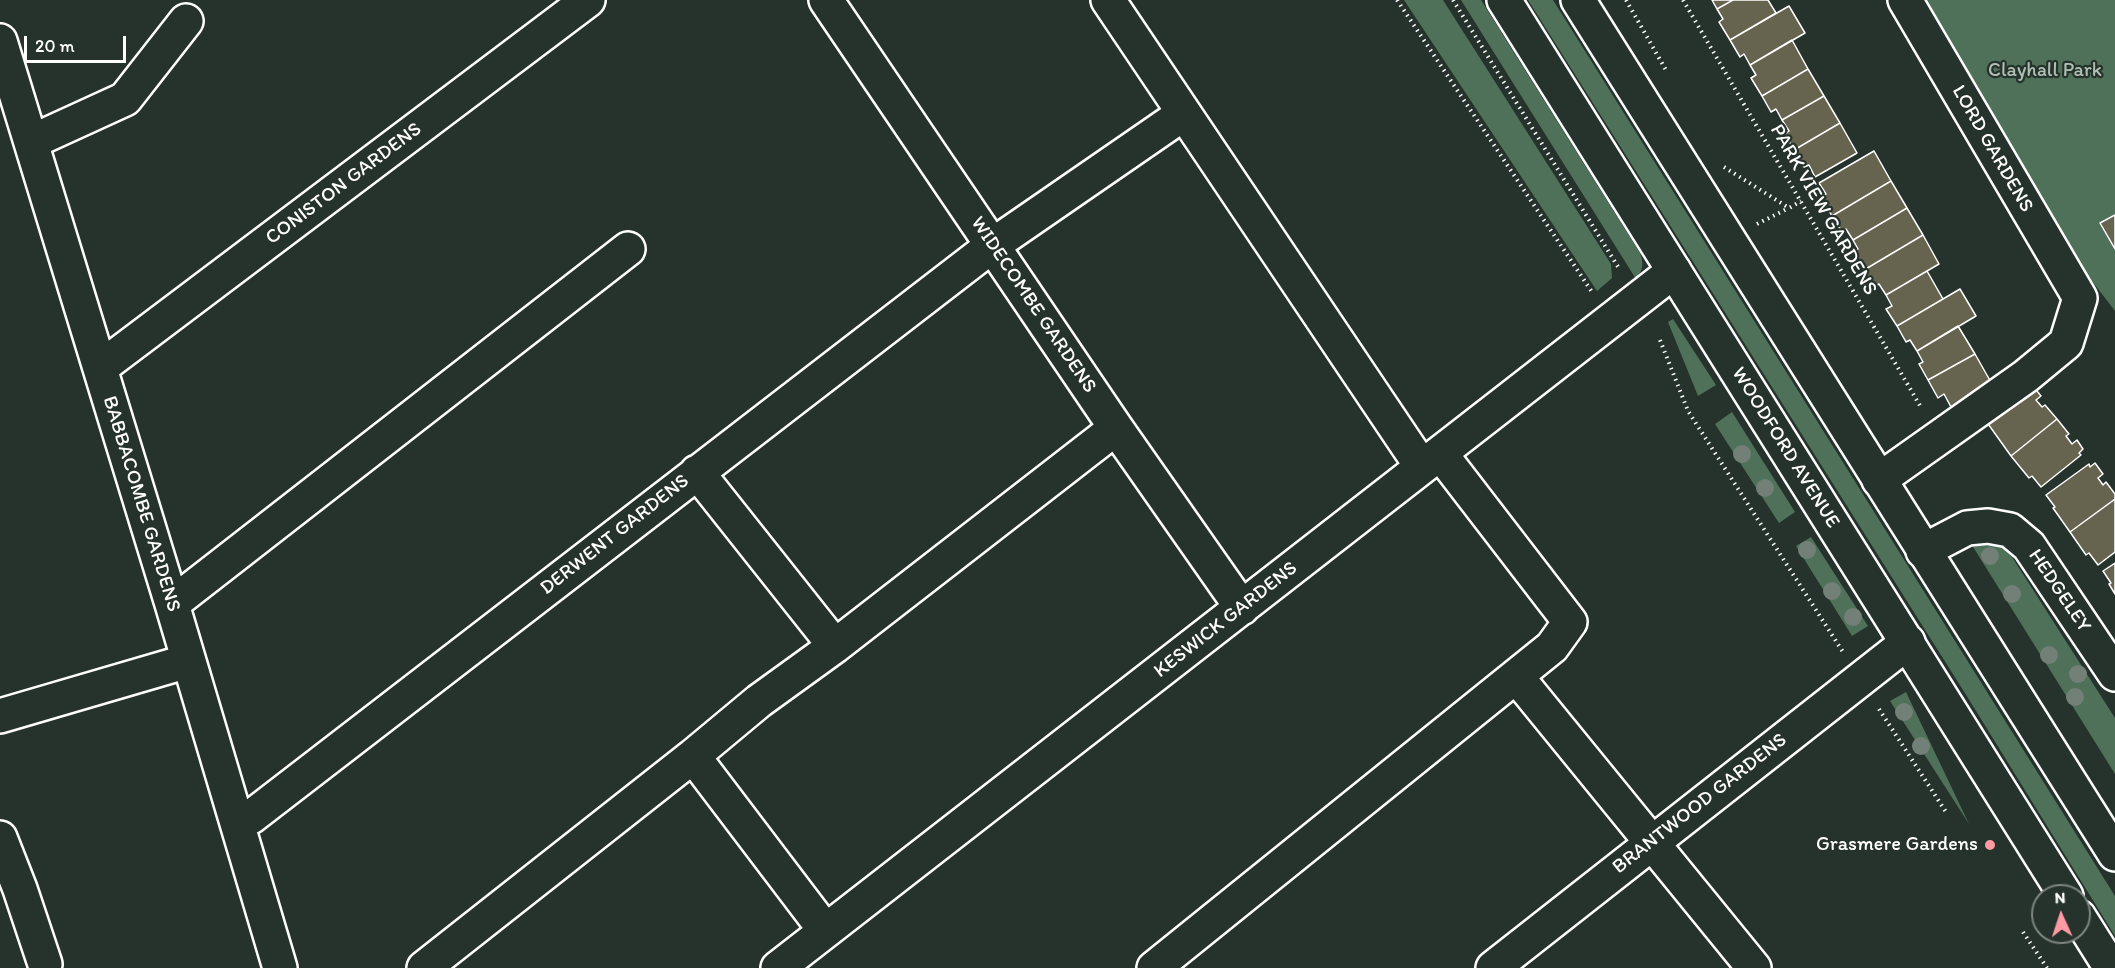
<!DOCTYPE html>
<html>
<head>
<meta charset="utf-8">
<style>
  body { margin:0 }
  #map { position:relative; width:2115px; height:968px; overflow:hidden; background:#26332d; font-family:Itim,sans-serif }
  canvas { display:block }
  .north { position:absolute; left:2031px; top:884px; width:60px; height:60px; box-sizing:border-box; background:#26332d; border:2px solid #7d8581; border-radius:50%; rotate:357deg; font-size:16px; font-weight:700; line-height:24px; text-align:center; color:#fff }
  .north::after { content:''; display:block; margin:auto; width:21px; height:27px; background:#ff9aa2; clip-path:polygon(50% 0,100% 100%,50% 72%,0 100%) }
  .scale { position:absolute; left:24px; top:36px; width:102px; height:27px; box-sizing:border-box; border:3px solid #fff; border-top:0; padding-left:8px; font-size:18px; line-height:21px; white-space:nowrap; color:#fff; -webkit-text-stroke:4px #26332d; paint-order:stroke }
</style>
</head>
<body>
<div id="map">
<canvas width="2115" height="968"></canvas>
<div class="north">N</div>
<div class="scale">20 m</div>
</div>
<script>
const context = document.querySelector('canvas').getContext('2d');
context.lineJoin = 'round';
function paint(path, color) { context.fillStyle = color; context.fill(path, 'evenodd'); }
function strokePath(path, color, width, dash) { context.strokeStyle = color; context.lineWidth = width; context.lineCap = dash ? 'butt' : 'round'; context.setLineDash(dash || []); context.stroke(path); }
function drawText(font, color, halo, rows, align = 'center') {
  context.font = font + ' Itim,sans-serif'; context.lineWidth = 4.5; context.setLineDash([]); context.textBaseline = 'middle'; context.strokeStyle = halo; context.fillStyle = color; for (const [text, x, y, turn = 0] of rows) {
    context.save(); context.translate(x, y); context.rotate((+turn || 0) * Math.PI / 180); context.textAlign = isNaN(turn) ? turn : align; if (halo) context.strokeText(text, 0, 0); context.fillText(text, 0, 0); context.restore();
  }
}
const green = new Path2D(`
  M1404 0H1443L1611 264 1612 278 1597 291Z
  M1461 0H1481L1640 253C1644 264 1643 270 1636 279Z
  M1528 0H1553L2115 896V936L1968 698Z
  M1923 0H2115V311L2065 246Z
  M1673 319 1716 385 1698 396 1668 322Z
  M1732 412 1795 512 1779 523 1715 424Z
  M1811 537 1868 626 1852 636 1796 546Z
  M1983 540 1999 545 2012 557 2115 718V774L1970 542Z
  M1906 692 1969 824 1890 701Z`);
const building = new Path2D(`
  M1712 0H1733L1717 9Z
  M1733 0H1768L1776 13 1730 40 1719 22 1723 19 1717 9Z
  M1789 6 1805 33 1750 65 1744 54 1740 57 1730 40Z
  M1792 40 1808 69 1762 96 1751 78 1756 75 1750 65Z
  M1808 69 1824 96 1782 120 1776 109 1771 112 1762 96Z
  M1824 96 1840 123 1794 150 1785 134 1789 131 1782 120Z
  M1840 123 1857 153 1815 177 1809 165 1804 167 1794 150Z
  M1874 151 1891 181 1832 216 1821 197 1826 194 1819 183Z
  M1891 181 1907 208 1853 240 1846 229 1842 232 1832 216Z
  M1907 208 1923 235 1864 270 1854 252 1858 249 1853 240Z
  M2115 215V249L2100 223Z
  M1923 235 1939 264 1886 295 1879 284 1874 287 1864 270Z
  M1927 271 1943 299 1897 326 1886 309 1892 306 1886 295Z
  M1960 289 1976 316 1917 351 1910 340 1906 342 1897 326Z
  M1958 326 1975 354 1928 380 1919 364 1923 362 1917 351Z
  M1975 354 1992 384 1951 407 1944 394 1938 398 1928 380Z
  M2033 386 2041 396 2036 400 2042 407 2045 405 2057 419 2011 456 1986 421Z
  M2057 419 2069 434 2066 436 2072 444 2077 440 2083 449 2079 453 2081 455 2041 487 2032 476 2029 478 2011 456Z
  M2095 463 2103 474 2098 478 2103 485 2106 482 2115 494V499L2070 532 2053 508 2055 507 2046 495 2089 464 2090 467Z
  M2115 499V552L2098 565 2089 553 2086 555 2070 532Z
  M2115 563V594L2109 584 2111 583 2103 571Z`);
const path = new Path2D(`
  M1397 0 1592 292
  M1453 0 1620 270
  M1626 0 1667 72
  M1683 0 1922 409
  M1724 167 1789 208 1801 201
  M1757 224 1789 208
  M1660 340 1688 411 1843 652
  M1879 709 1946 812
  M2023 932 2047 968`);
const minor = new Path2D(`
  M826 0 1116 428 1242 608
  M1108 0 1422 467
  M0 41 172 604 280 968
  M31 142 125 99 186 21
  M100 368 588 0
  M697 472 835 646
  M1879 480 2026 376 2066 343 2080 298 1905 0
  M1923 551 1967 528 1988 526 2010 530 2029 546 2115 674
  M172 604 628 249
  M1516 676 1754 968
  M0 716 188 661
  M693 756 825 930
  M236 820 251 817 993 245 1183 114
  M0 838 20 889 45 964
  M424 968 693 756 759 701 835 646 1116 428
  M778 968 1674 271
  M1154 968 1552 647 1570 622 1440 453
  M1493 968 1908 642`);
const highway = new Path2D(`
  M1504 0 2066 896
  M1578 0 2115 854
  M2079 917 2111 968`);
const trees = [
  [1742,454],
  [1765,488],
  [1807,550],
  [1990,556],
  [1832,591],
  [2012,594],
  [1853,617],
  [2049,655],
  [2078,674],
  [2075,697],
  [1904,712],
  [1921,746]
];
const markers = [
  [1990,845,6,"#ff9aa2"]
];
const parkNames = [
  ["Clayhall Park",2045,71]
];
const streetNames = [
  ["LORD GARDENS",1992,149,60],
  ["CONISTON GARDENS",344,184,-37],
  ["PARK VIEW GARDENS",1823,210,60],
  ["WIDECOMBE GARDENS",1033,305,56],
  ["WOODFORD AVENUE",1785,448,58],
  ["BABBACOMBE GARDENS",141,504,73],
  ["DERWENT GARDENS",615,535,-38],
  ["HEDGELEY",2059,591,56],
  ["KESWICK GARDENS",1226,620,-38],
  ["BRANTWOOD GARDENS",1700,804,-38]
];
const poiNames = [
  ["Grasmere Gardens",1978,845]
];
paint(green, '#4f7059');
paint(building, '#66634f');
strokePath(building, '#fff', 1.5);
strokePath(minor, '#fff', 38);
strokePath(highway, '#fff', 38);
strokePath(path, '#fff', 4, [1.5, 4.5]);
strokePath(minor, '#26332d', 33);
strokePath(highway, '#26332d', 33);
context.fillStyle = '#728077';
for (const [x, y] of trees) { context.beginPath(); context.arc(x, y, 9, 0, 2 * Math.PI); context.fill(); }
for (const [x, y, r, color] of markers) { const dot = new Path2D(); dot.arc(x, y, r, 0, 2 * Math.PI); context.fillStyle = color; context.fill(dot); strokePath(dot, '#26332d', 2); }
drawText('20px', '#b0bfb4', '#26332d', parkNames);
drawText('20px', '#fff', '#26332d', streetNames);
drawText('20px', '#fff', '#26332d', poiNames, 'right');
</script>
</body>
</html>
